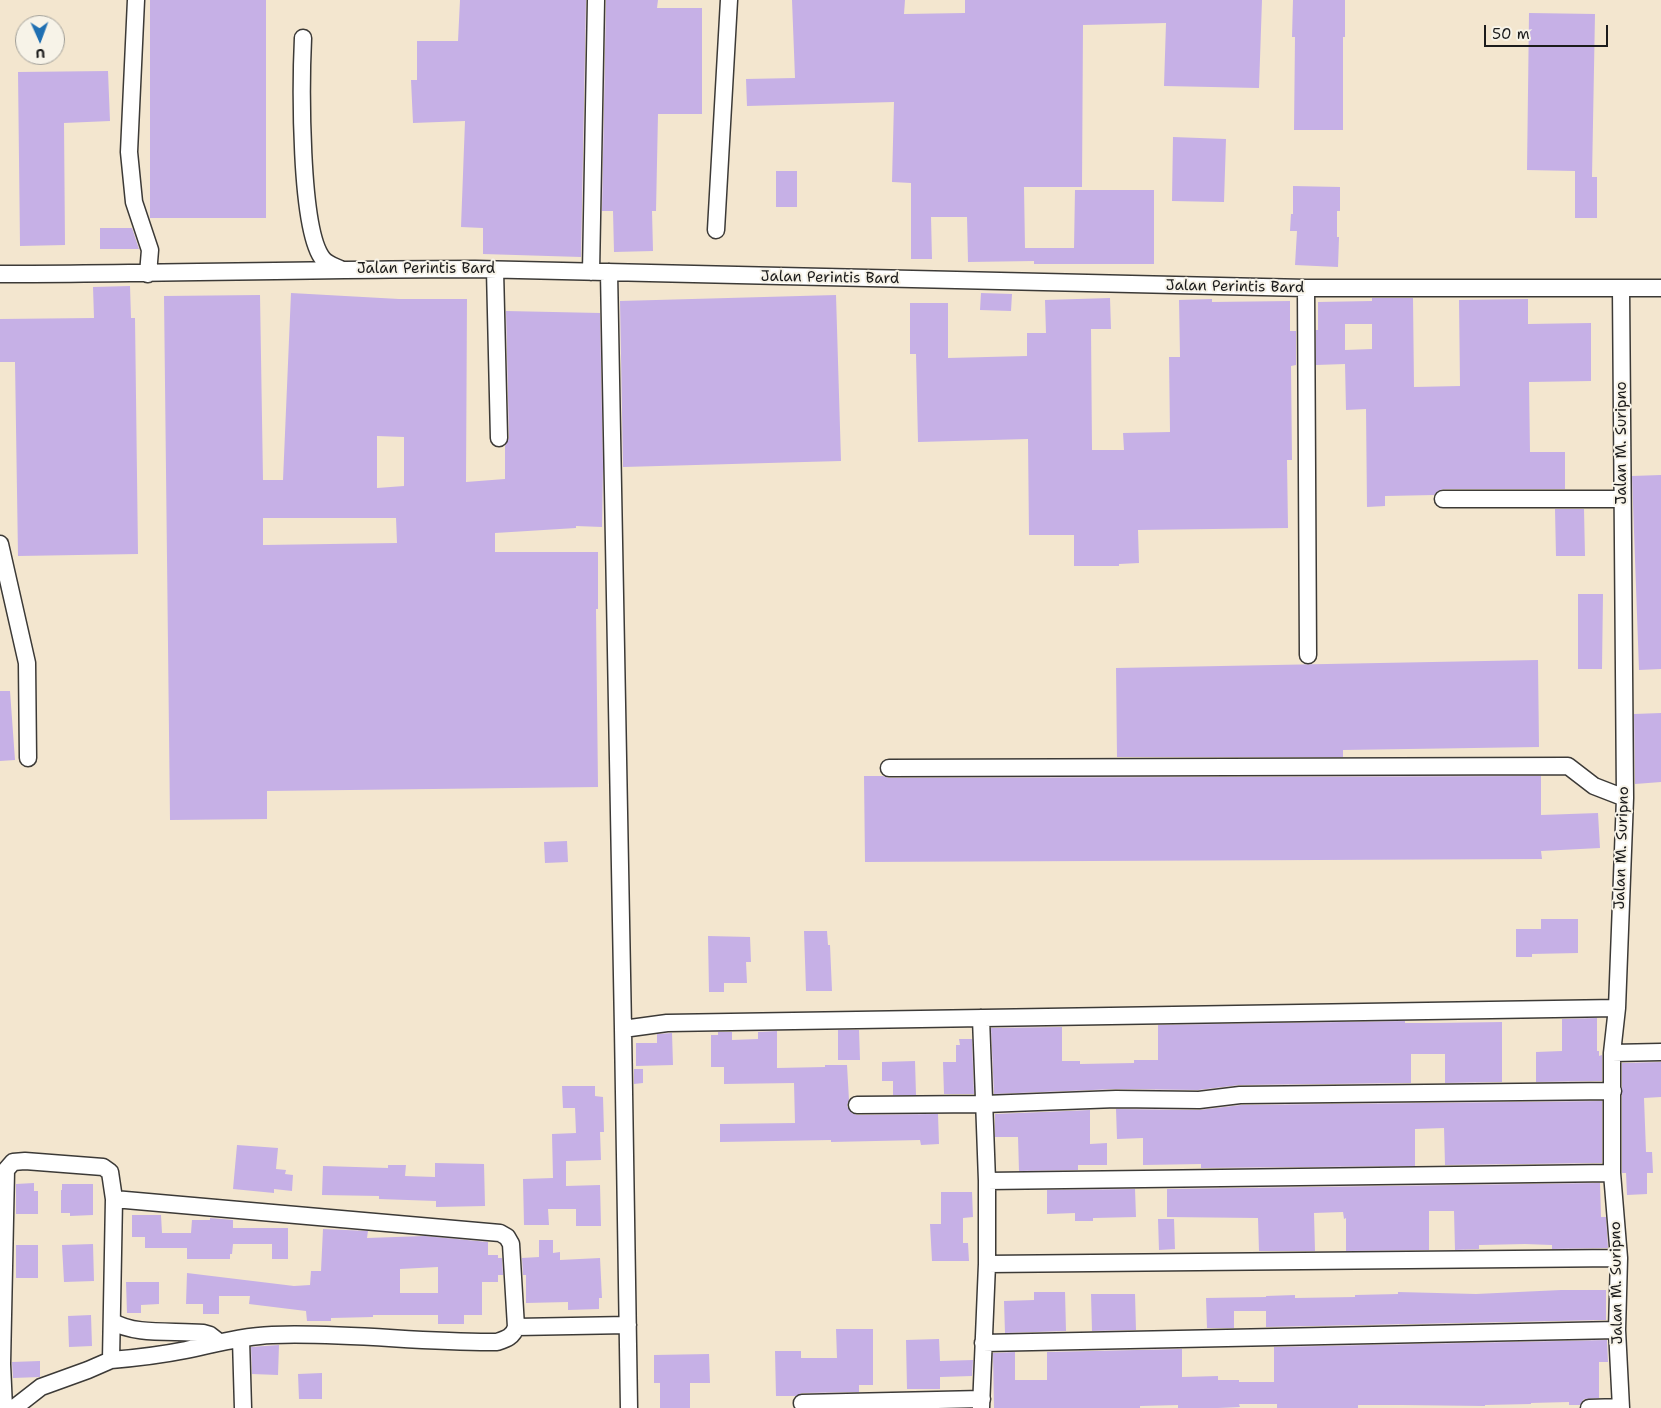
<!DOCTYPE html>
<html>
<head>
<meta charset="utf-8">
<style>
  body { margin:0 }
  #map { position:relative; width:1661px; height:1408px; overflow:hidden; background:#f3e6cf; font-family:"Shantell Sans",sans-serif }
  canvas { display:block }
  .north { position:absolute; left:15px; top:15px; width:50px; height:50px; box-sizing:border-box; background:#f7f3e8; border:1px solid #9f9d96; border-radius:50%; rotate:178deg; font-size:14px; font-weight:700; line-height:20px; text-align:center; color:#1c1c1c }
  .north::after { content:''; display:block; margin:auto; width:18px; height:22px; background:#1f6fb2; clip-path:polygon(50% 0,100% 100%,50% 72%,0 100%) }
  .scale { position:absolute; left:1484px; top:25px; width:124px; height:22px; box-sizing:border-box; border:2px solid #1c1c1c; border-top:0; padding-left:6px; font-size:15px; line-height:18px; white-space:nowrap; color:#1c1c1c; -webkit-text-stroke:4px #f7f3e8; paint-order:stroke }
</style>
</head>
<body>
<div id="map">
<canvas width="1661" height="1408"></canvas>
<div class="north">U</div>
<div class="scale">50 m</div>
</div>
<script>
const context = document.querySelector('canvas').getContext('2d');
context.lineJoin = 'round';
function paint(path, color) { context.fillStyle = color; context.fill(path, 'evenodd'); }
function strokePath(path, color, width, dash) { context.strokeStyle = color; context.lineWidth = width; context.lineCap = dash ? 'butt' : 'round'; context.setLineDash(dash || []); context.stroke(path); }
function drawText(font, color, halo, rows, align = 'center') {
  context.font = font + ' "Shantell Sans",sans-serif'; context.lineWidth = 4; context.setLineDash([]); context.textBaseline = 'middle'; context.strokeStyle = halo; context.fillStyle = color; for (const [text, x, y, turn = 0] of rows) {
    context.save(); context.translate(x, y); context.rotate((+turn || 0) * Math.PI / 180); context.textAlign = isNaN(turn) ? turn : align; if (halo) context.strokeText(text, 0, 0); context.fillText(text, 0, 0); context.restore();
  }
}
const building = new Path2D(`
  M150 0H266V218H150Z
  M460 0H586L581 257 483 254V228L461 227 465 121 413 123 411 80H417V41H458Z
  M606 0H658L657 8H702V114H658L656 211H652L653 251 614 252 613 211H602Z
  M792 0H905L904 14 965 13V0H1262L1259 88 1164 86 1166 23 1083 25 1082 187H1024L1025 248H1074L1075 190H1154V264H1034V261L968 262 967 217H931L932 259H911V183L892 182 894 102 747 106 746 79 795 78Z
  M1293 0H1345V37H1343V130H1294L1295 37H1292Z
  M1529 13 1595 14 1592 177H1597V218H1575V171L1527 170Z
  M108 71 110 121 64 123 65 245 20 246 18 72Z
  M1173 137 1226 139 1224 202 1172 201Z
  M776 171H797V207H776Z
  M1293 186 1340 187V211H1337V237H1339L1338 267 1295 265 1297 231H1290L1291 214H1293Z
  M100 228H132L139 249H100Z
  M130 286 131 318H135L138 554 18 556 15 362H0V319L94 318 93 287Z
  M291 293 399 299H467L466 482 505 479V446L509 438 506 311 600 313 603 467 602 527 576 526V528L495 533V552H598V609H596L598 787 267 791V819L170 820 164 296 260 295 263 480H283ZM377 436 404 437V486L377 488ZM263 518H396L397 543 263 545Z
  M981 293 1012 294 1011 311 980 310Z
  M836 295 841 461 623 467 620 301Z
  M1110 298 1111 329H1091L1092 450H1124L1123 433 1170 432 1169 357H1180L1179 300 1212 299V302L1290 301V331H1296V365L1291 366 1292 460H1287L1288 528 1138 530 1139 563 1119 564V566H1074V535H1029L1028 439 918 442 916 354H910V303H948V358L1027 356V333H1046L1045 300Z
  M1372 298H1413L1414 387 1460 386 1459 300 1528 299V324L1591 323V381L1529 382 1530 452H1565V489H1443L1438 491 1434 495 1385 496V506L1367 507 1366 409 1346 410 1345 364 1316 365V330H1318V302L1372 301ZM1345 324H1372V349L1345 350Z
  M1661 475V669L1639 670 1632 476Z
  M1555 509H1584L1585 556H1556Z
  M1578 594H1603L1602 669H1578Z
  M1538 660 1539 747 1343 750V757H1117L1116 668Z
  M0 691H10L15 760 0 761Z
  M1661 713V782L1635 784 1634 714Z
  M864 776H883L889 778 1541 776V815L1598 813 1600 848 1541 851 1542 859 865 862Z
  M567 841 568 862 545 863 544 842Z
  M1541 919H1578V953L1532 954V957H1516V929H1541Z
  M804 931H827L828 945H830L832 991H806Z
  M708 936 750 937 751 962H746L747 983H724V992H709Z
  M1597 1018V1051H1599V1056L1602 1055V1081L1536 1082V1052L1562 1051V1019Z
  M1405 1021V1023H1435L1502 1022V1082L1445 1083V1054H1411V1083L1240 1085 1198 1090 1116 1089 994 1094 991 1028 1062 1027V1061H1080V1064L1134 1063V1060H1158V1025Z
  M838 1030H859L860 1060H838Z
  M777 1031V1068L825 1067V1065H847L849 1100 847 1106 852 1113 857 1115 938 1114 939 1144 921 1145 920 1140 831 1142V1140L720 1142V1124L795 1123 794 1083 724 1084V1067H711V1035H718V1032H732V1040L758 1039V1032Z
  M672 1033 673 1065 636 1066V1043H657V1034Z
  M959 1039H972L974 1094H944L943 1062H956V1045H960Z
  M915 1061 916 1095H893V1081H882V1062Z
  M1661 1062V1097L1644 1098 1646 1152H1652L1653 1173H1647V1194L1627 1195 1626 1173H1622V1063Z
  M634 1069H643V1083L634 1084Z
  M562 1086H595V1096L603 1097 604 1132H600L601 1160 566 1161V1186L600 1185 601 1226H576V1209H548L549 1225H524L523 1179 553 1178 552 1134 576 1133 575 1108H563Z
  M1602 1101V1163L1445 1165 1444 1128 1415 1129V1166L1201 1168V1164L1143 1165V1138L1117 1139 1116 1109 1199 1110 1241 1105Z
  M1090 1110V1144L1107 1143V1165H1078V1170L1019 1171 1018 1137H995V1114Z
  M237 1145 278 1148 276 1169 286 1170 285 1174 293 1175 292 1191 274 1189V1193L233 1189Z
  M435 1163 484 1164 485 1206 436 1207V1201L379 1199V1196L322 1195 323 1166 388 1168V1165H406L405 1176 435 1177Z
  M34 1183V1191H38V1214H16V1184Z
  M1600 1183 1601 1217H1606L1608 1248 1552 1249V1245L1525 1244 1479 1245V1249L1455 1250 1454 1211H1429V1250L1346 1251V1218L1344 1219 1343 1212 1314 1213 1315 1251H1259L1258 1218 1167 1217V1189Z
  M62 1184H93V1215L70 1216V1213H61V1190H62Z
  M1135 1189 1136 1217 1093 1218V1221H1075V1213L1047 1214V1190Z
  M941 1192H972L973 1217 963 1218V1243H968L969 1261H932L930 1224H941Z
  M132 1215H161L162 1233H191L192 1220H210V1218L233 1220V1228H288V1259H272V1244H233L232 1254H230V1259H187V1248H145V1237H132Z
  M1158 1219H1174L1175 1249 1159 1250Z
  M323 1229 368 1231 367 1238 425 1236 488 1242V1255H498V1258H502L503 1275H498V1282H482V1315H464V1324H438V1315H373V1317L331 1318V1321H307L306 1311 249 1304 250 1296H219V1314H203V1304H186L187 1273 294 1286 310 1285 311 1271H321ZM438 1267V1293H400V1269Z
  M539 1240H553V1253L560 1252V1260L600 1258 602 1298H599V1309L568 1310V1302L526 1303V1275H523L522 1258 539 1257Z
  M93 1244 94 1281 64 1282 62 1245Z
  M16 1245H38V1278H16Z
  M126 1282H159V1304L141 1305V1313H127Z
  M1561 1290H1606V1320L1266 1327V1311H1234V1328H1207L1206 1298 1266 1297V1296L1295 1295V1298L1355 1297V1295L1398 1294V1292L1476 1294Z
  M1034 1292H1065L1066 1331 1005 1333 1004 1301 1034 1300Z
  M1091 1294H1135L1136 1330 1092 1331Z
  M91 1315 92 1346 69 1347 68 1316Z
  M836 1329H873V1385H859V1392L802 1393 796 1396H776L775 1351H801V1358H837Z
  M939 1339 940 1361 973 1360 972 1376 940 1377V1389H907L906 1340Z
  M1607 1340 1608 1362H1599V1398L1584 1399 1580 1405H1569V1402L1531 1403V1404L1485 1405V1406L1402 1405H1358V1408H1277V1404H1239L1240 1407 1218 1408H1178V1405L1140 1406V1408H994L993 1353 1015 1352V1380H1047V1352L1182 1349V1377L1218 1376V1380H1239V1382H1274V1347Z
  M279 1345 278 1375 252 1374 251 1347Z
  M709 1354 710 1383H690V1408H660V1383H654V1355Z
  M40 1361V1377L13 1378 12 1362Z
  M322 1373V1399H299L298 1374Z`);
const minor = new Path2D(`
  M136 0 129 152 134 202 150 250 148 274
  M303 38C301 80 299 230 323 259 327 264 334 266 340 269
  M716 230 729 0
  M495 270 499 438
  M591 272 596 0
  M609 272 623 1029
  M0 274C158 274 316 269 475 269L1306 288H1661
  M1306 288 1308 655
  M1621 288 1625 798 1617 1008 1612 1053V1173L1619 1258 1617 1330 1621 1408
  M1443 499H1622
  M0 544 27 663 28 758
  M889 768 1568 766 1594 786 1625 798
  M981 1018 987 1181V1264L981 1408
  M1612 1053 1661 1052
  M857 1105 985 1104 1116 1099 1199 1100 1240 1095 1613 1091
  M987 1181 1612 1173
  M987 1264 1619 1258
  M112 1321C134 1336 176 1330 203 1333L210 1335 219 1342
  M516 1327 628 1325
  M241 1339 243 1408
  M983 1343 1617 1330
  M111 1360C136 1358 161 1355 186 1350 215 1344 243 1336 272 1335 347 1332 422 1343 497 1342 506 1339 513 1337 516 1327L511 1244 507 1237 500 1233 114 1199
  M802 1403 982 1399
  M4 1408 2 1364 6 1170 13 1162 25 1161 103 1167 110 1172 114 1199 111 1360 88 1370 41 1387 14 1408
  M629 1408 623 1029 667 1023 1617 1008
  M1589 1408 1621 1407`);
const streetNames = [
  ["Jalan Perintis Bard",426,269],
  ["Jalan Perintis Bard",830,278,1],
  ["Jalan Perintis Bard",1235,287,1],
  ["Jalan M. Suripno",1622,443,-90],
  ["Jalan M. Suripno",1622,848,-88],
  ["Jalan M. Suripno",1617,1283,-91]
];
paint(building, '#c6b0e6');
strokePath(minor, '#3c3a37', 19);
strokePath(minor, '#fff', 16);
drawText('15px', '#1c1c1c', '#f7f3e8', streetNames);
</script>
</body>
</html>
